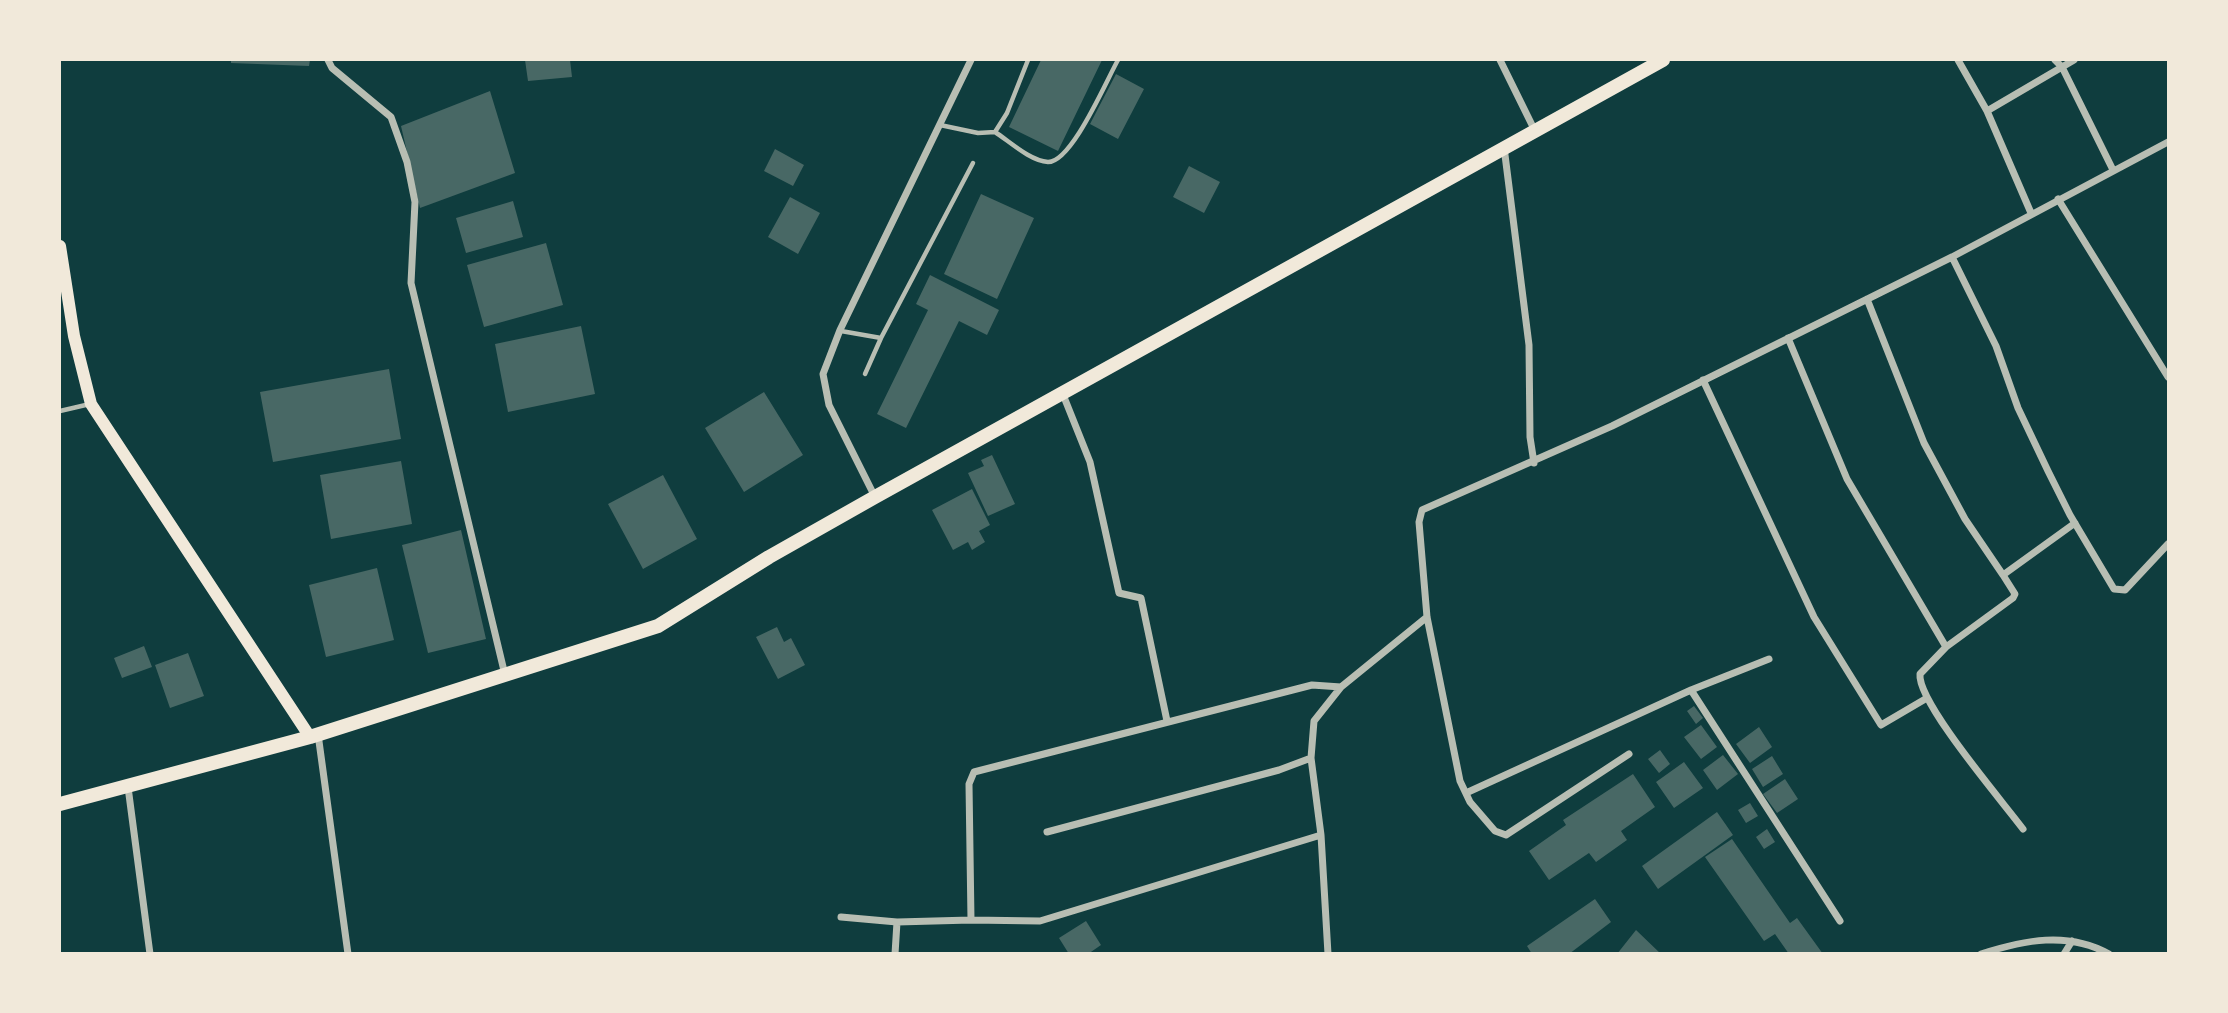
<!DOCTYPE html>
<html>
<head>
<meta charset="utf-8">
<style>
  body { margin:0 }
  #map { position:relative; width:2228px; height:1013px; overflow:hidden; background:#0f3d3e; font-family:"Source Serif 4",serif }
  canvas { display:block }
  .frame { position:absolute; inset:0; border:61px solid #f1e9da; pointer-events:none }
</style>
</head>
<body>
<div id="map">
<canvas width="2228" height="1013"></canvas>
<div class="frame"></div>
</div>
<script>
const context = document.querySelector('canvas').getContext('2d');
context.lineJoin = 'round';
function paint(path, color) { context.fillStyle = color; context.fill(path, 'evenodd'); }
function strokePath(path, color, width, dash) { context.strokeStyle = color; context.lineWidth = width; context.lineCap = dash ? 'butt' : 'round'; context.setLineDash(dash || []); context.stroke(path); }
const building = new Path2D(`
  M231 60H310L309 66 231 63Z
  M525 60H570L572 77 528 81Z
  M1041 60H1102L1058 151 1009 127Z
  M1116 74 1144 89 1118 139 1090 124Z
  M490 91 515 173 420 208 401 126Z
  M775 149 804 165 793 186 764 171Z
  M1189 166 1220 182 1204 213 1173 197Z
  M981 194 1034 218 997 299 944 274Z
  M790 197 820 213 798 254 768 237Z
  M513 201 523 237 466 253 456 218Z
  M546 243 563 305 484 327 467 265Z
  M930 275 999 310 987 335 959 321 906 428 877 414 928 310 916 304Z
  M581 326 595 394 508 412 495 344Z
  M389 369 401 439 273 462 260 392Z
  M764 392 803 455 744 492 705 428Z
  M992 455 1015 504 988 516 968 473 984 466 981 460Z
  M401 461 412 524 331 539 320 475Z
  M663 475 697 539 643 569 608 504Z
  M972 489 990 525 979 531 985 542 972 550 968 542 953 550 932 510Z
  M461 530 486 639 428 653 402 545Z
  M377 568 394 640 326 657 309 585Z
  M777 627 784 642 791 638 805 665 778 679 756 637Z
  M144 646 152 667 122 678 114 658Z
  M188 653 204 696 170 708 155 665Z
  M1694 706 1703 718 1696 724 1687 711Z
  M1701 725 1717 747 1701 759 1684 737Z
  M1759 727 1772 747 1750 763 1736 744Z
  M1660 750 1670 764 1659 773 1648 759Z
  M1723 755 1738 774 1717 790 1703 770Z
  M1772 756 1783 774 1763 787 1752 769Z
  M1684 762 1703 788 1674 808 1656 782Z
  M1633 774 1655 807 1621 831 1627 840 1596 862 1589 853 1549 880 1529 851 1566 825 1563 820Z
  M1785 779 1798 799 1777 813 1763 794Z
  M1750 803 1758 816 1746 823 1738 810Z
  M1717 812 1733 835 1658 889 1642 866Z
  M1767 829 1775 842 1764 849 1756 837Z
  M1732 839 1790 923 1797 918 1823 954H1789L1775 934 1764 941 1705 857Z
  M1595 899 1611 922 1569 954H1532L1527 946Z
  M1086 921 1101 945 1088 954H1069L1059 938Z
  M1636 930 1661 954H1617Z`);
const service = new Path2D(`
  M940 125 978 133 995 132 1007 113 1028 60
  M995 132C1009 141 1030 161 1048 162 1072 162 1106 81 1118 60
  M841 331 881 338 865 374
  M881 338 973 163
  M60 411 90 404`);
const minor = new Path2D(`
  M328 60 332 68 391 117 407 162 415 202 411 283 505 675
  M1500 60 1534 129
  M1958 60 1987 111
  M2055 60 2062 67 2113 170
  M1504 147 1529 345 1530 437 1534 463
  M2058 199 2168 377
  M2031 213 1987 111 2074 60
  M1952 257 1996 346 2018 408 2048 471 2070 515 2114 589 2125 590 2168 544
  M1867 299 1924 443 1965 519 2003 575
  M1788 338 1847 479 1946 647
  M1703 380 1814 617 1881 725 1927 698
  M1062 392 1090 462 1119 593 1141 598 1167 721
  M875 497 829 405 823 374 840 330 971 60
  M1691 690 1840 921
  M318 734 348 954
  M1629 754 1506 835 1495 831 1470 802 1460 781 1427 617 1419 522 1422 510 1612 426 1952 257 2168 142
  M128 787 150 954
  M1466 793 1691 690 1769 659
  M2023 829C2003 802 1917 702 1920 674L1946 647 2013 598 2015 594 2003 575 2075 523
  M1047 832 1279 770 1311 758 1314 721 1341 687
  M1321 835 1328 954
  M841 917 897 922 971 920 969 784 974 772 1312 685 1341 687 1427 617
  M971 920 1040 921 1321 835 1311 758
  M895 954 897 922
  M1981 954C2024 940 2068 931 2109 954
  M2064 954 2072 941`);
const primary = new Path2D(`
  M60 246 74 336 91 404 310 737`);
const trunk = new Path2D(`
  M60 804 310 737 658 626 769 557 875 497 1663 60`);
paint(building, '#486865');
strokePath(service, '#b8beb3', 4.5);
strokePath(minor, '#b8beb3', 7);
strokePath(primary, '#f1e9da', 12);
strokePath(trunk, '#f1e9da', 14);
</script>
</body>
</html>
